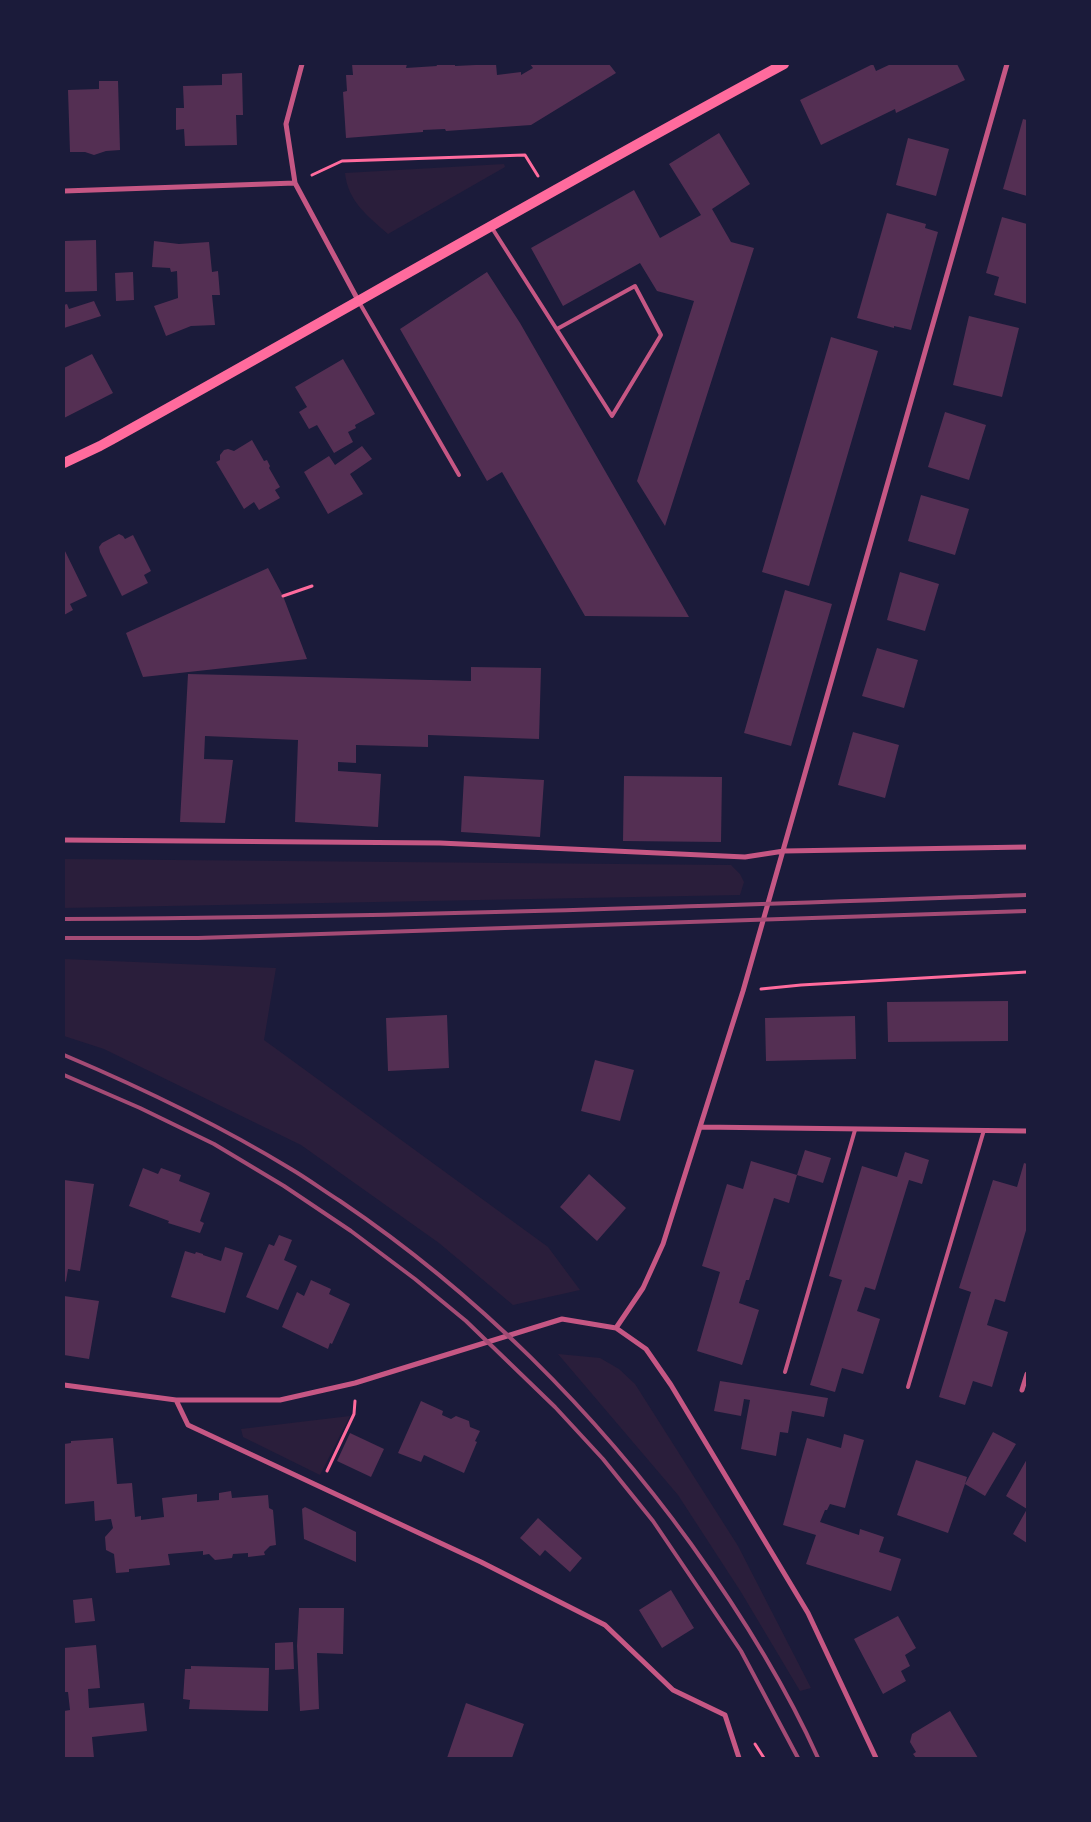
<!DOCTYPE html>
<html>
<head>
<meta charset="utf-8">
<style>
  body { margin:0 }
  #map { position:relative; width:1091px; height:1822px; overflow:hidden; background:#1b1b3a; font-family:Ubuntu,sans-serif }
  canvas { display:block }
  .frame { position:absolute; inset:0; border:65px solid #1b1b3a; pointer-events:none }
</style>
</head>
<body>
<div id="map">
<canvas width="1091" height="1822"></canvas>
<div class="frame"></div>
</div>
<script>
const context = document.querySelector('canvas').getContext('2d');
context.lineJoin = 'round';
function paint(path, color) { context.fillStyle = color; context.fill(path, 'evenodd'); }
function strokePath(path, color, width, dash) { context.strokeStyle = color; context.lineWidth = width; context.lineCap = dash ? 'butt' : 'round'; context.setLineDash(dash || []); context.stroke(path); }
const green = new Path2D(`
  M504 164 505 167 388 234C368 216 348 202 345 173Z
  M64 859 731 865 740 874 744 882 740 895 64 908Z
  M64 959 276 968 264 1040 548 1247 580 1290 513 1305 439 1243 301 1145 104 1049 64 1036Z
  M558 1354 600 1358 619 1369 635 1384 738 1546 811 1688 800 1691 741 1592 678 1495Z
  M350 1416 320 1475 243 1437 241 1429Z`);
const building = new Path2D(`
  M352 64H407L406 68 437 66 436 64H455V66L496 64 497 75 521 72V75L533 68 530 64H609L616 73 531 125 446 131 445 129 423 130V132L346 138 343 92 347 91 346 75H353Z
  M873 64 876 71 891 64H957L965 80 896 113 895 109 821 145 800 100Z
  M242 73 243 115H236L237 145 185 146 184 129 176 130V108H184L183 86 222 85V74Z
  M99 81H118L120 150 106 151 94 155 85 152H70L68 90 99 89Z
  M1023 119 1027 120V196L1003 189Z
  M719 133 750 184 712 209 731 242 754 248 665 526 637 481 694 301 657 291 640 263 563 306 531 248 634 190 660 238 701 215 669 164Z
  M908 138 949 149 936 196 896 185Z
  M887 213 926 224 925 228 938 232 911 330 894 326V328L857 318Z
  M1002 217 1027 224V304L994 295 999 277 986 273Z
  M96 240 97 291 64 292V241Z
  M154 241 179 244 209 242 212 272 218 271 220 295H212L215 325 191 326 166 336 154 306 178 298 177 271 171 272 170 268 152 267Z
  M133 272 134 300 116 301 115 273Z
  M487 272 520 323 689 617 585 616 502 472 487 481 400 329Z
  M94 301 101 316 64 328V305L67 304 69 309Z
  M969 316 1019 328 1002 397 953 385Z
  M831 337 878 351 809 586 762 572Z
  M92 354 113 393 64 418V368Z
  M343 359 375 414 355 425 356 428 348 432 353 442 334 453 317 425 309 429 299 412 307 407 295 387Z
  M945 412 986 425 969 480 928 467Z
  M252 440 264 461 267 460 270 466 269 468 280 487 275 490 280 498 259 510 254 502 244 509 216 462 220 460V455L224 450 228 449 234 451Z
  M362 446 372 459 350 474 363 494 328 514 304 472 329 456 335 465Z
  M921 495 969 509 955 555 908 541Z
  M119 534 123 536 125 539 133 535 151 571 144 575 148 583 122 596 100 552 99 547 102 543Z
  M64 549 87 596 70 604 73 610 64 615Z
  M268 568 283 596 307 659 143 677 126 633Z
  M900 572 939 584 925 631 887 620Z
  M785 590 832 604 791 746 744 733Z
  M877 648 918 660 904 708 862 696Z
  M471 667 541 668 539 739 428 735V747L356 745V763L338 762V771L381 774 378 827 295 822 298 740 205 736 204 759 233 760 225 823 180 822 188 674 471 681Z
  M853 732 899 745 885 798 838 785Z
  M464 776 544 780 540 837 461 832Z
  M624 776 722 777 721 842 623 841Z
  M1008 1001V1041L888 1042 887 1002Z
  M447 1015 449 1068 388 1071 386 1018Z
  M855 1016 856 1059 766 1061 765 1018Z
  M595 1060 634 1070 620 1121 581 1111Z
  M805 1150 831 1158 823 1183 797 1175Z
  M905 1152 929 1160 922 1184 909 1180 875 1290 865 1287 857 1311 880 1319 863 1374 842 1368 835 1392 810 1385 842 1280 829 1276 862 1166 897 1177Z
  M751 1161 797 1175 789 1203 774 1198 749 1280H746L739 1303 759 1310 742 1365 697 1351 720 1272 702 1266 727 1184 743 1189Z
  M1024 1163 1027 1164V1227L1005 1302 995 1299 987 1325 1008 1332 992 1387 973 1381 965 1405 939 1397 971 1292 959 1288 993 1180 1017 1187Z
  M143 1168 158 1174 161 1168 181 1175 179 1181 210 1193 200 1221 204 1223 200 1233 168 1223 169 1221 129 1206Z
  M589 1174 626 1208 597 1241 560 1207Z
  M64 1180 94 1184 80 1271 68 1269 66 1281 64 1283Z
  M279 1235 292 1240 284 1260 297 1266 278 1310 246 1297 269 1244 274 1246Z
  M225 1247 243 1253 225 1313 171 1297 185 1251 195 1254 196 1252 203 1254V1255L221 1261Z
  M311 1280 331 1289 329 1294 350 1304 332 1344 330 1343 328 1349 282 1327 297 1292 304 1296Z
  M64 1296 99 1301 89 1359 64 1355Z
  M720 1381 828 1398 824 1417 792 1411 788 1433 780 1432 776 1456 741 1449 750 1400 744 1399 741 1416 714 1411Z
  M421 1401 443 1411 442 1415 451 1419 456 1416 469 1421 470 1427 480 1431 475 1441 477 1442 464 1473 424 1455 421 1462 398 1453Z
  M993 1432 1016 1444 985 1496 965 1484 948 1533 897 1515 916 1460 967 1477 965 1484Z
  M350 1433 384 1449 371 1477 337 1461Z
  M844 1434 864 1440 845 1508 830 1504 827 1510H825L820 1522 859 1535 860 1529 884 1537 879 1552 901 1559 891 1591 806 1564 816 1535 783 1525 807 1438 841 1448Z
  M113 1438 117 1484 132 1483 135 1517 141 1516V1520L164 1517 162 1498 197 1494V1502L219 1500V1493L231 1491 232 1498 268 1495 269 1508 273 1510 276 1545 270 1546 264 1552 265 1555 248 1557V1553L233 1554 232 1558 215 1560 209 1554 203 1555V1551L168 1554 170 1565 129 1569V1572L116 1573 114 1554 106 1550 105 1537 113 1528 111 1519 95 1521 94 1501 64 1504V1444L71 1443V1441Z
  M1027 1459V1509L1006 1496Z
  M305 1507 356 1532V1562L304 1539 302 1509Z
  M1027 1509V1543L1013 1534Z
  M538 1518 582 1558 570 1572 545 1550 540 1556 520 1538Z
  M671 1590 694 1628 662 1648 639 1610Z
  M92 1598 95 1621 75 1623 73 1600Z
  M299 1608H344L343 1654 317 1653 319 1709 300 1711 297 1646Z
  M898 1616 916 1648 905 1655 910 1666 901 1671 906 1681 883 1694 854 1639Z
  M293 1642 294 1669 275 1670V1643Z
  M96 1645 100 1688 88 1689 89 1708 144 1703 147 1731 92 1737 94 1758H65L64 1711 70 1710 68 1692H64V1648Z
  M191 1666 269 1668 268 1711 189 1709 190 1700 183 1699 185 1669H191Z
  M466 1703 524 1724 512 1758H447Z
  M950 1711 978 1758H916L913 1754 916 1752 910 1742 912 1734Z`);
const path = new Path2D(`
  M312 175 342 161 525 155 538 176
  M283 596 312 586
  M761 989 801 985 1027 972
  M327 1471 354 1414 355 1401
  M755 1744 764 1758`);
const service = new Path2D(`
  M492 228 612 416 661 335 635 286 557 329
  M359 302 459 475
  M785 1372 855 1130
  M908 1387 984 1130`);
const minor = new Path2D(`
  M302 64 286 124 295 183 359 302
  M64 191 295 183
  M64 840 440 843 745 857 784 851 1027 847
  M700 1127 1027 1131
  M616 1328 643 1288 663 1244 743 991 1007 64
  M64 1385 176 1400H280L355 1383 562 1319 616 1328 646 1349 671 1385 808 1613 876 1758
  M1022 1390 1027 1374
  M176 1400 188 1425 481 1562 605 1625 673 1690 725 1715 739 1758`);
const secondary = new Path2D(`
  M64 463 100 446C329 319 554 188 784 64`);
const rail = new Path2D(`
  M64 919C385 918 706 906 1027 895
  M64 938H198L1027 911
  M64 1055C142 1088 219 1125 291 1169 308 1179 324 1191 340 1201 476 1293 595 1411 691 1544 739 1611 784 1682 818 1758
  M64 1075 140 1108 214 1144 284 1186 351 1231 415 1279 466 1321 555 1407 603 1459 653 1521 741 1651 798 1758`);
paint(green, '#2a1e3b');
paint(building, '#542f53');
strokePath(path, '#ff6b9d', 3);
strokePath(service, '#c65784', 4);
strokePath(minor, '#c65784', 5);
strokePath(secondary, '#ff6b9d', 10);
strokePath(rail, '#a44b75', 4);
</script>
</body>
</html>
